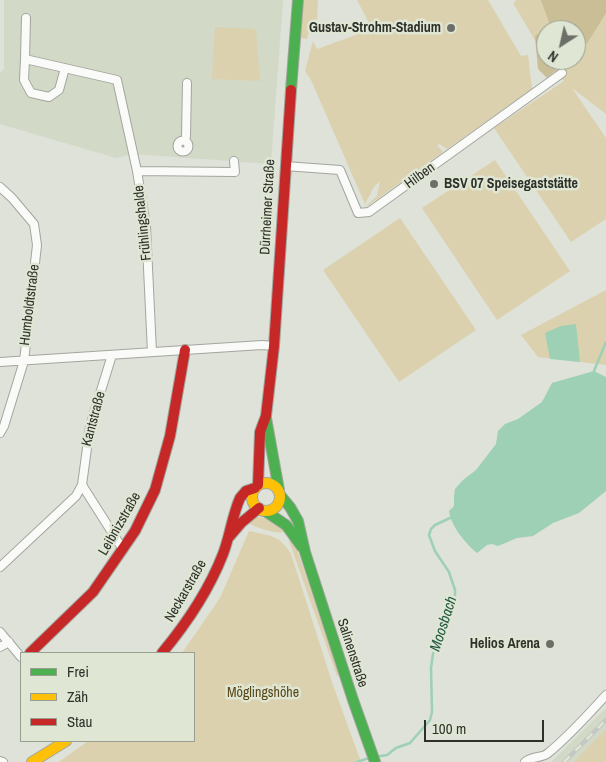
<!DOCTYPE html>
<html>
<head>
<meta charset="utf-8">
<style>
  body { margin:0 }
  #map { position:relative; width:606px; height:762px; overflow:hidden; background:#dee2d8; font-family:"Archivo Narrow",sans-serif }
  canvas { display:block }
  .legend { position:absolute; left:20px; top:652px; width:175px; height:90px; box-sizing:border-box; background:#dfe6d4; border:1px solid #989e90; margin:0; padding:6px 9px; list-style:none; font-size:15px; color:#2e312a }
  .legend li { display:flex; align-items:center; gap:10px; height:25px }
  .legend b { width:25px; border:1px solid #989e90 }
  .north { position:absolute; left:536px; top:20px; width:50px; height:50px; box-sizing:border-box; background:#dfe6d4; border:1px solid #989e90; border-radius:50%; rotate:215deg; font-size:14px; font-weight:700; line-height:20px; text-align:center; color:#2e312a }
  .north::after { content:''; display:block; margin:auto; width:18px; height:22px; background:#6c6f67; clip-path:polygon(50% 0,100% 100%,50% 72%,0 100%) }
  .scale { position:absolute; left:424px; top:720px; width:120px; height:22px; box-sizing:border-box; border:2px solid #2e312a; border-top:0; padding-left:6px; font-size:15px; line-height:18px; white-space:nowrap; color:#2e312a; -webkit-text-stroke:4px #dfe6d4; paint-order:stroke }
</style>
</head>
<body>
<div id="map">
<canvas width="606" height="762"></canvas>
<ul class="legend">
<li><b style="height:6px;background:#4caf50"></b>Frei</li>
<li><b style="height:6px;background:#ffc107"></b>Zäh</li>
<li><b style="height:6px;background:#c62828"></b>Stau</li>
</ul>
<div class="north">N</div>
<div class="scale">100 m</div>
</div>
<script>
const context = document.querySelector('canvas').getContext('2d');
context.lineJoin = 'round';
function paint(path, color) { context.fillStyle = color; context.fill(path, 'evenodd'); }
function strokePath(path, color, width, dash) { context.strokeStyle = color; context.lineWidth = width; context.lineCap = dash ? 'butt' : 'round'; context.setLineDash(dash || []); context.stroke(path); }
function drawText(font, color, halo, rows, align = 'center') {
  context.font = font + ' "Archivo Narrow",sans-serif'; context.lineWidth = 5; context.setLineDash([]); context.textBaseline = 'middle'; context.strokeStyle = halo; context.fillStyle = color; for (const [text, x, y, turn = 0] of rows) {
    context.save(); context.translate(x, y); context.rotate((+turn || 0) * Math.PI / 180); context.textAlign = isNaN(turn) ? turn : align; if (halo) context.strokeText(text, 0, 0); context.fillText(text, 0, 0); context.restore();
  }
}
const built = new Path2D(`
  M4 0H283L271 164 134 154 116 158 0 124V73L4 69Z
  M606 708V762H551Z`);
const green = new Path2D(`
  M302 0H318L317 21 310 28 307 39 299 38Z
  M357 0H488L521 56 528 55 532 89 447 149 439 144 437 145 443 152 366 207H365L377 196 380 181 374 187 365 204 311 80 305 71 313 41 317 49 372 29Z
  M515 0H606V114L572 88 606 138V219L571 242 494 128 564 81 554 72 547 60H576V30H546V59L513 3 516 2Z
  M215 27 254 29 256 31 260 81 212 79Z
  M495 160 570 271 497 320 422 208Z
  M400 218 476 330 399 382 323 270Z
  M606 290V365L538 357 521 335Z
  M255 517C267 517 277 523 287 531 278 536 254 527 245 521Z
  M249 531C270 536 279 534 291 554L333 685 361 762H59L88 741H194V653H182L220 598Z
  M290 535 296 546 336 665 339 676H337L289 541Z
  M606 729V762H574Z`);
const forest = new Path2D(`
  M541 0H606V13L588 42 576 53V30H546V60H568L547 78 538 69 535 36 550 25Z`);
const water = new Path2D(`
  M576 324 580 362 550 359 545 333 561 326Z
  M594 371 606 377V491L579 513 553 523 533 536 517 538 498 546 492 544 487 545 477 553C465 543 451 526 449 511L454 506V496L455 489 463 480 476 470 496 444 498 431 505 424 518 419 542 402 552 383Z`);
const stream = new Path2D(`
  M594 371 606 342
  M375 757 387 755 396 748 410 743 430 720 432 712 431 668 433 654 445 618 452 608 455 600V590L449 572 435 551 429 535 431 529 435 525 450 518
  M357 762 369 758`);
const street = new Path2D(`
  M26 18 25 59 117 80 137 171
  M25 59 24 80 31 93 49 97 59 90 65 68
  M177.5 146a5.5 5.5 0 1 1 11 0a5.5 5.5 0 1 1-11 0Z
  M185 141 186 136 187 83
  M285 166 340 170 358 213 369 212 562 73
  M0 187 12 198 34 224 37 245 24 361 4 426 0 433
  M152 352 146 226 137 171 235 172 234 161
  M0 362 262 345 274 346
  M82 485 122 548
  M0 567 76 496 82 485 90 426 112 355
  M0 632 21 657
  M0 647 9 642
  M0 761 3 762
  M525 762C532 756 541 758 547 754 568 737 588 715 606 695`);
const fast = new Path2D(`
  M291 90 298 0
  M266 418 279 490
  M280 495 290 507 298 521 305 552 353 700 375 762
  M265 511 286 525 302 547`);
const slow = new Path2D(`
  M252 497a14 14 0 1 1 28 0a14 14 0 1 1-28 0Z
  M32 762 66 741`);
const jam = new Path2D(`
  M258 485 260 432 266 416 274 346 291 90
  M229 537 241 523 259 508
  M30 653 93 592 135 531 155 490 170 436 185 350
  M162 653C187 623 209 590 223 554 230 536 232 516 240 498L246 491 255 488`);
const rail = new Path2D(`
  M564 762 606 720`);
const markers = [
  [451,28,5,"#6c6f67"],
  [434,184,5,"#6c6f67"],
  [550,644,5,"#6c6f67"]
];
const poiNames = [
  ["Gustav-Strohm-Stadium",441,28],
  ["BSV 07 Speisegaststätte",444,184,"left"],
  ["Helios Arena",540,644]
];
const streetNames = [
  ["Hilben",420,176,-36],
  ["Dürrheimer Straße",268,207,-87],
  ["Frühlingshalde",143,223,-96],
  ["Humboldtstraße",30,305,-83],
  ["Kantstraße",94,419,-75],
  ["Leibnizstraße",120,524,-60],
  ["Neckarstraße",186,591,-60],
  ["Salinenstraße",352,653,72]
];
const parkNames = [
  ["Möglingshöhe",263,693]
];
const waterNames = [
  ["Moosbach",444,624,-72]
];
paint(built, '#d2d9c7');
paint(green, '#dcd1ae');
paint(forest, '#cabe97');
paint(water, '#9dd0b4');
strokePath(stream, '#9dd0b4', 2.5);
strokePath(street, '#a2a69e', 10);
strokePath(fast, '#a2a69e', 12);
strokePath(slow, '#a2a69e', 12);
strokePath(jam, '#a2a69e', 12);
strokePath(street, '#fafbf9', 8);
strokePath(fast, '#4caf50', 10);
strokePath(slow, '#ffc107', 10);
strokePath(jam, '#c62828', 10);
strokePath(rail, '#c5c7c4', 4.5);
strokePath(rail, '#dfe6d4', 2.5, [8]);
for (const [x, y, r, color] of markers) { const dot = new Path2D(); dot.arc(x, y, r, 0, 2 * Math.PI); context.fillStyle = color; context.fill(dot); strokePath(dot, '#dfe6d4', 2); }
drawText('bold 14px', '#2e312a', '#dfe6d4', poiNames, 'right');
drawText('14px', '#2e312a', '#dfe6d4', streetNames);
drawText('14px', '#594715', '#dfe6d4', parkNames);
drawText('italic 15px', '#245a43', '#dfe6d4', waterNames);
</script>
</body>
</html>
